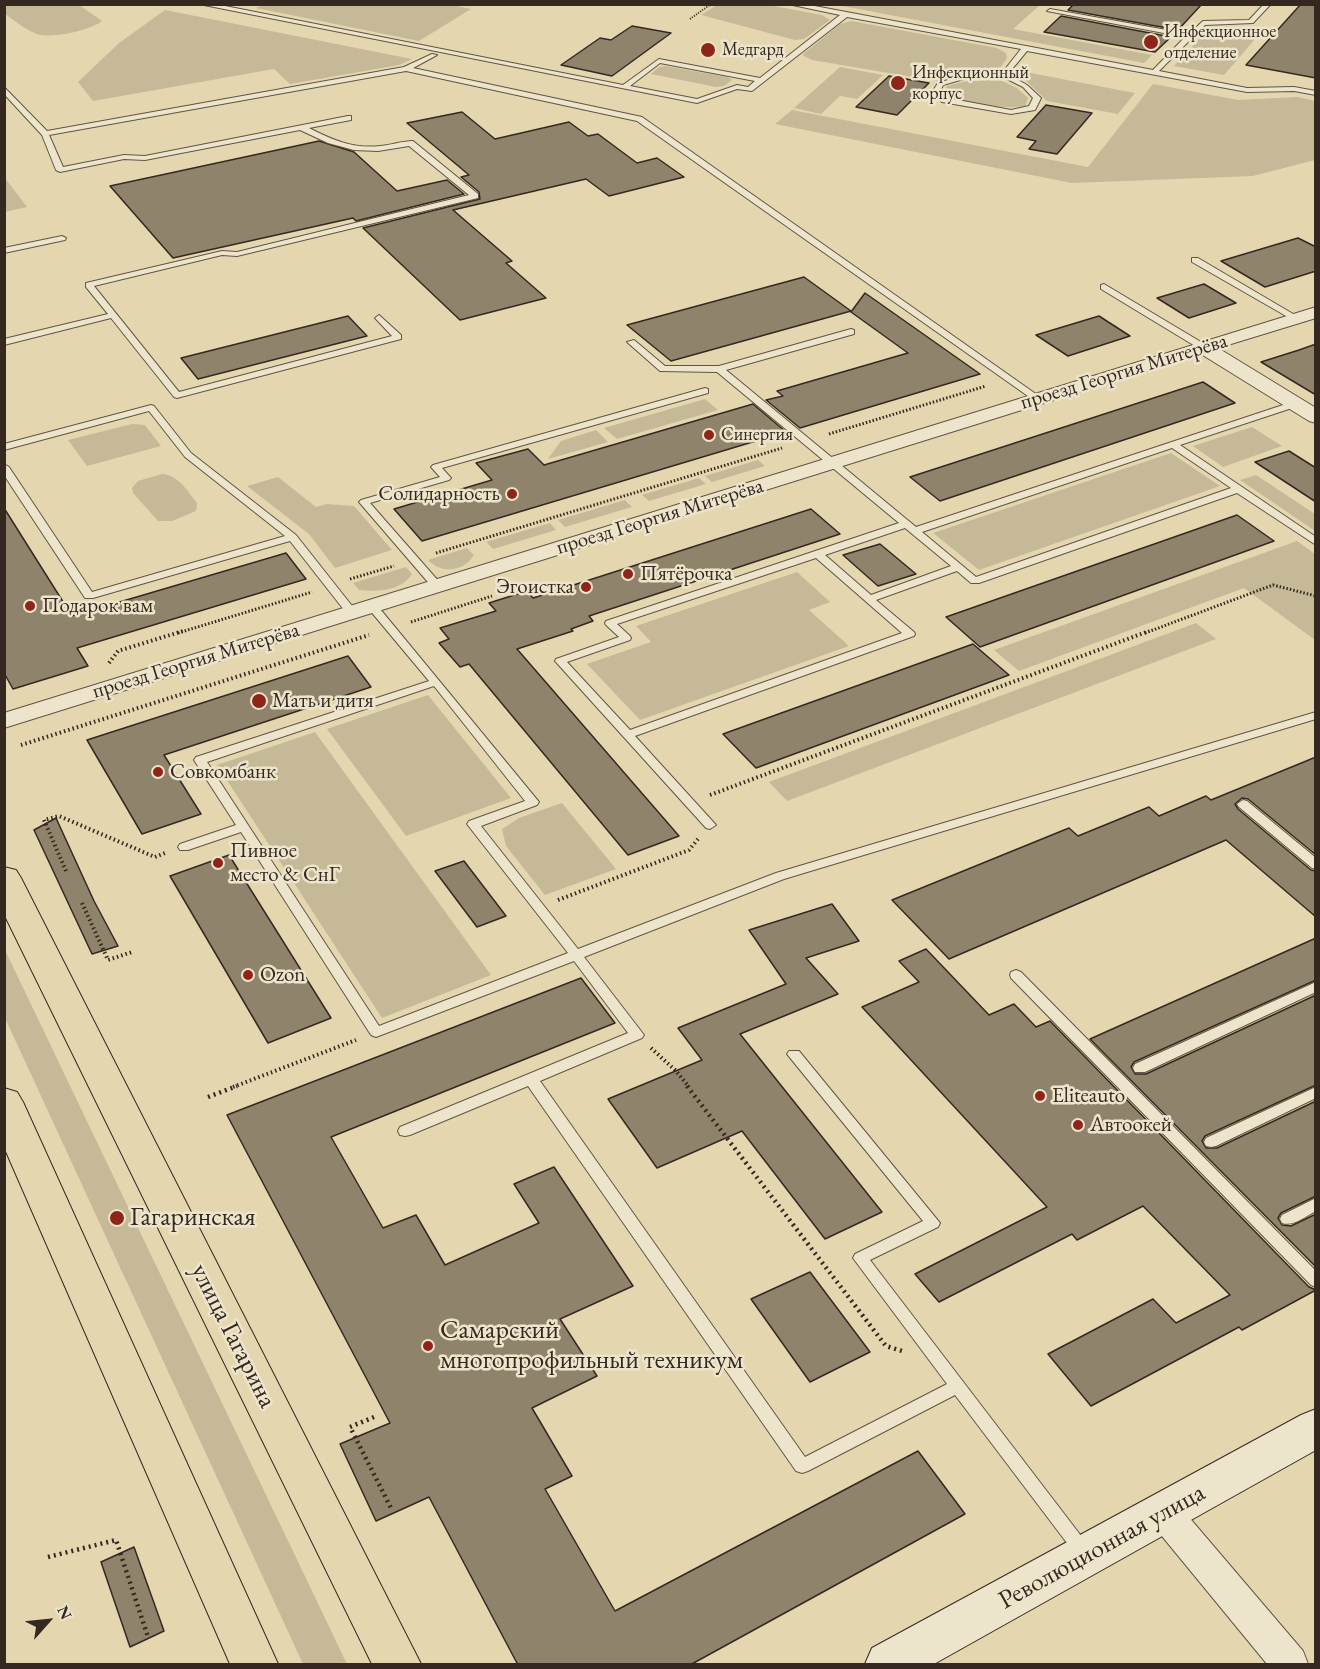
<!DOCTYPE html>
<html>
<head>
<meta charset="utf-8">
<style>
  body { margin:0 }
  #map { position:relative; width:1320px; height:1669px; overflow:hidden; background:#e4d7af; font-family:"EB Garamond",serif }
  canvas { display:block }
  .frame { position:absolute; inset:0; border:6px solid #352821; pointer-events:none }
  .north { position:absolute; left:18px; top:1591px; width:60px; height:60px; -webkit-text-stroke:4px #ede5cb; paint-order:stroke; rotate:63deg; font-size:16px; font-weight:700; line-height:24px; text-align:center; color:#352821 }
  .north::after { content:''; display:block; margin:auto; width:21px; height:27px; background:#352821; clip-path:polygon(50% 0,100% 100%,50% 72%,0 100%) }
</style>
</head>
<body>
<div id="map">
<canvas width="1320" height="1669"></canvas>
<div class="frame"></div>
<div class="north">N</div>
</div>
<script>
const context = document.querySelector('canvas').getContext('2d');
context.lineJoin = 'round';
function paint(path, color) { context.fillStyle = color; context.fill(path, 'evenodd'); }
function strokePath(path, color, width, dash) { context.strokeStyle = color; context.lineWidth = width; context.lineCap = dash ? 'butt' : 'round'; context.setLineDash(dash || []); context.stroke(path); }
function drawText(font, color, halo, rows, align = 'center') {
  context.font = font + ' "EB Garamond",serif'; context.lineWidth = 5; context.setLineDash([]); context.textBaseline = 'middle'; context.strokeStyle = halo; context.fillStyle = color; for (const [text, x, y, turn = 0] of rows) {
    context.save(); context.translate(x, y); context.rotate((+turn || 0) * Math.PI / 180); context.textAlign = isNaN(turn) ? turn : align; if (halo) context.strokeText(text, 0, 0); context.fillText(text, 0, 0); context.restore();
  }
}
const green = new Path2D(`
  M4 5H79L102 21C92 30 51 39 37 34 26 30 15 21 5 14Z
  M262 5 447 4 471 9 419 41 256 8Z
  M768 5 822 15 830 20 804 39 795 40 701 15 717 5Z
  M837 5H1040L1013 29 1152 55 1144 63Z
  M165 10 412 59 399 65 290 84 274 69 93 101 78 82 119 43Z
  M851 21 997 48 1006 53 1007 58 1000 68 995 70 961 74 936 81 812 60 804 56 803 54 840 24Z
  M1227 26 1262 31 1224 75 1174 66 1206 32Z
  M665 66 727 77 732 80 724 86 716 87 651 74 659 67Z
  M840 67 883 75 857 99 840 96 821 114 794 108Z
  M1020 71 1135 93 1118 114 1047 101 1024 79Z
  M1000 80 1017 88 1028 98 1025 106C1003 109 962 106 944 92L947 86 967 81Z
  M1153 84 1238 100 1298 97 1315 101V160L1253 176 1072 183 775 124 792 110 1088 167Z
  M5 178 27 207 5 212Z
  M705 399 718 410 617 439 604 428Z
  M132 424 145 425 161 446 87 466 68 440Z
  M1252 427 1282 446 1223 467 1193 446Z
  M596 430 608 442 548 459 561 441Z
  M1171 453 1220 486 979 570 933 533Z
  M758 460 765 466 712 482 705 476Z
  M162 474C179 475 187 491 197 503L196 511 172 521H158L133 493 132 488 138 481Z
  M1256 475 1315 514V531L1240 480Z
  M278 477 316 507 327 504 354 506 392 550 335 568 309 534 247 486Z
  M699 478 706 484 649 501 642 495Z
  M625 500 632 507 565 527 558 520Z
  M550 523 556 530 493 549 486 542Z
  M1297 541 1315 554V640L1244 588 1019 671 994 650Z
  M467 548 474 555C464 572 441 574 428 560Z
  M406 567 412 574C401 591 378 592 359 590L353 583Z
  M797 572 830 602 809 610 849 646 640 720 587 664 651 642 636 626Z
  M1196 623 1216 639 787 801 769 782Z
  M428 695 511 798 406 836 327 729Z
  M315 732 491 975 382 1018 217 765Z
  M562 803 616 869 545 895 506 846 502 829 519 818Z
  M4 948 347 1664H303L5 1018Z`);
const building = new Path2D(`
  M1074 4H1202L1178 30 1068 10Z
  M1301 4H1316V78L1246 65Z
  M1061 16 1171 37 1155 52 1044 32Z
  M632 26 671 33 612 76 561 65 600 38 611 40Z
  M889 76 929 83 897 115 856 107Z
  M1046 105 1092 113 1057 154 1029 149 1036 141 1017 137Z
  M462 112 495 139 569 122 588 136 598 134 637 163 657 158 684 177 609 196 586 179 453 210 512 261 506 263 546 298 460 320 363 228 480 199 479 192 461 177 469 175 407 123Z
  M319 141 354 152 397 191 447 180 464 194 356 221 353 218 173 258 110 186Z
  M1298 238 1316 247V271L1265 287 1221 261Z
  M804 277 851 311 671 361 627 325Z
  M1204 284 1236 303 1189 318 1157 298Z
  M865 293 980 374 800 428 766 400 783 396 777 391 908 353 851 312Z
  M348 316 367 336 198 379 181 358Z
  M1099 316 1130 336 1068 356 1036 335Z
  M1316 344V395L1261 362 1299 350Z
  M1203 382 1235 403 940 501 910 477Z
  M753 404 786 432 422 541 394 509 492 480 476 463 528 449 544 465Z
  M1289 451 1316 468V502L1255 462Z
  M4 508 72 616 286 553 306 579 77 648 88 666 13 689 4 673Z
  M811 509 840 534 589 616 593 621 571 629 573 631 517 649 679 836 628 855 469 664 460 667 439 643 449 639 440 628 496 611 489 603 527 591 533 598Z
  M1237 515 1274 541 980 647 946 617Z
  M880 544 916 574 878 586 843 555Z
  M973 644 1009 675 756 768 723 734Z
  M348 656 371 687 164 755 201 814 142 834 87 740Z
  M1316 757V855L1248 799 1242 798 1235 804 1238 809 1311 870 1316 871V917L1226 840 949 959 892 900 1069 828 1078 836 1149 807 1159 816 1206 796 1211 800Z
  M56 818 94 901 118 946 92 954 34 830Z
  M229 855 331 1018 268 1043 170 876Z
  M464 861 506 916 477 927 435 871Z
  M832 904 859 941 806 958 838 994 740 1034 882 1212 825 1239 742 1131 657 1168 608 1099 702 1060 678 1028 786 984 749 930Z
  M1316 938V980L1134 1062 1131 1067 1135 1074H1146L1316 995V1085L1205 1136 1202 1141 1206 1148H1217L1316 1101V1196L1281 1213 1278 1218 1282 1225 1291 1226 1316 1214V1267L1090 1039Z
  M926 949 989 1015 1014 1004 1036 1027 1050 1021 1309 1287 1316 1290 1242 1330 1239 1327 1091 1406 1048 1354 1153 1299 1176 1323 1230 1295 1143 1206 1077 1240 1072 1234 939 1302 915 1274 1047 1207 862 1007 919 982 899 961Z
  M581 978 615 1023 331 1137 383 1228 416 1215 445 1265 539 1223 514 1184 554 1167 633 1286 560 1319 597 1376 532 1408 572 1476 545 1489 615 1611 918 1451 965 1514 690 1665H518L429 1497 376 1521 340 1444 390 1423 227 1115Z
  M810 1272 870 1352 810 1382 751 1299Z
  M134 1547 164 1631 130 1647 101 1562Z`);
const pathFar3 = new Path2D(`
  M690 19 711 4`);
const pathFar2 = new Path2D(`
  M829 434 986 386
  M436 553 782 448
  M350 579 394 566
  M411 622 492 596
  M178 633 312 592
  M1145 633 1273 585 1316 596`);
const pathFar1 = new Path2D(`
  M109 663 118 651 183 631
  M21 745 369 635
  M710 795 1149 631
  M66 871 44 820 59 816 155 857 165 853
  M558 900 689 850 698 839
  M82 903 108 960 132 952
  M651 1048 676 1071 689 1087
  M233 1087 356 1040`);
const path = new Path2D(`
  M687 1086 886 1346 902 1351
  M208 1097 237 1086
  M374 1417 350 1427 392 1510
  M48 1557 116 1540 148 1637`);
const lane = new Path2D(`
  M199 4H215L623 85 659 59 760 78 840 15 788 4H804L1153 70 1185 37 1047 11 1050 9 1189 34 1203 21 1249 20 1264 4H1271L1253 23 1205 25 1159 71 1247 88 1294 87 1316 91V95L1294 91 1247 92 1027 51 1008 74 1027 85 1041 98 1035 110 1011 114 942 102 932 92 938 83 964 75 1002 73 1021 49 847 17 752 91 737 89 697 103ZM660 63 755 81 748 87 737 85 697 99 630 86ZM1003 77 1023 87 1033 98 1029 106 1011 110 947 98 940 92 943 85 964 79Z
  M432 54 437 55 413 68 642 117 1043 399 1041 401H1035L637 121 406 71 49 135 63 167 124 155 145 156 348 116H351V120L309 128C332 140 354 149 380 146 391 145 402 141 413 141L478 194V198L237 256 222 255 94 286 179 392 392 336 375 318 379 315 401 335V339L177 398 174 397 111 318 4 345V339L108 314 86 287V283L222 251 237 252 469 195 409 146 378 151 354 150 328 143 300 130 145 160 124 159 60 172 56 170 42 135 4 94V87L47 131 404 67Z
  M62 236 66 238 65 240 4 253V248Z
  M1192 258H1198L1300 318 1293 320 1192 262Z
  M1104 284 1206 345 1207 347 1200 349 1101 289V285Z
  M851 329 854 330V334L726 370 916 527 1295 401 1298 402V406L1180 445 1316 537V545L1237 493 979 583H971L957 571 876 600 914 632 915 634 914 636 635 736 716 825 710 829 706 828 555 661 556 659 619 637 606 625 605 623 606 621 899 523 717 372 660 371 627 342 634 340 665 366H719ZM1172 448 1231 488 976 577 922 532ZM905 528 951 566 871 595 825 555ZM816 558 902 633 630 730 567 662 630 640 631 638 630 636 617 624Z
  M705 388 708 389V393L442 468 451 478 449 480 370 503 441 584 442 586 441 588H433L359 502 361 500 440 477 431 467 433 465Z
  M151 405 154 406 191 453 296 535 356 611 357 613 356 615H348L290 541 93 598H85L4 475V464L9 467 92 592 285 536 185 457 149 411 4 450V444Z
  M372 603 376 604 539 802 537 805 481 826 578 949 776 873 1316 712V719L784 879 584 957 644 1035 642 1038 540 1081 805 1457 947 1384 853 1258 855 1254 923 1221 787 1054 789 1051H799L940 1223 938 1227 870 1260 1088 1545 1090 1550 1088 1555 1082 1558 1076 1555 955 1395 808 1471 802 1473 796 1471 528 1086 410 1135 405 1136 400 1135 398 1131 400 1127 628 1033 574 961 376 1037 371 1035 241 832 188 850H180L178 847 180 844 236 825 194 760 196 757 429 681 368 608 367 606 368 604ZM434 686 525 801 469 821 467 824 568 953 379 1026 207 762Z
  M1243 800 1247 801 1316 858V869L1312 868 1239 807 1237 804Z
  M1016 970 1021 972 1316 1271V1287L1311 1285 1011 978 1010 975 1011 972Z
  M1316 982V992L1145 1072H1135L1133 1068 1135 1064Z
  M1316 1087V1098L1216 1146 1211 1147 1206 1146 1204 1142 1206 1138Z
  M1316 1198V1211C1306 1216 1293 1227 1282 1223L1280 1219 1282 1215Z`);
const street = new Path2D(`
  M1316 307V318L1218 348 1316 408V423L1309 421 1201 354 4 728V713Z
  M1164 1497 1176 1502 1303 1651 1308 1664H1267L1152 1524 1146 1513 1152 1502Z`);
const secondary = new Path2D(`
  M1316 1409V1450L934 1664H865L872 1648 1301 1415Z`);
const primary = new Path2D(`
  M4 867 16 870 21 878 421 1664H372L4 914Z
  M4 1088 17 1092 23 1102 278 1664H230L4 1147Z`);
const markers = [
  [1151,42,8,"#8f2418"],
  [708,50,8,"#8f2418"],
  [898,83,8,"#8f2418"],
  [709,435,6,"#8f2418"],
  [512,494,6,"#8f2418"],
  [628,574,6,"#8f2418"],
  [586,587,6,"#8f2418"],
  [30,606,6,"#8f2418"],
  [259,701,8,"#8f2418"],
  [158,772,6,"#8f2418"],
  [218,863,6,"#8f2418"],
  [248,975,6,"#8f2418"],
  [1040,1096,6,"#8f2418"],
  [1078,1125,6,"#8f2418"],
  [117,1218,8,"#8f2418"],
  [428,1346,6,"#8f2418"]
];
const farPoinames = [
  ["Инфекционное",1164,32],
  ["отделение",1164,53],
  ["Медгард",722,50],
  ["Инфекционный",912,73],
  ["корпус",912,94],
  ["Синергия",721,435]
];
const streetNames = [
  ["проезд Георгия Митерёва",1124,372,-17],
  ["проезд Георгия Митерёва",660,517,-17],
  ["проезд Георгия Митерёва",196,661,-17]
];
const poiNames = [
  ["Солидарность",500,494,"right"],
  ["Пятёрочка",640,574],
  ["Эгоистка",574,587,"right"],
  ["Подарок вам",42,606],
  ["Мать и дитя",272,701],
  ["Совкомбанк",170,772],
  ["Пивное",230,851],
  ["место & СнГ",230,875],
  ["Ozon",260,975],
  ["Eliteauto",1052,1096],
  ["Автоокей",1090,1125]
];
const nearPoinames = [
  ["Гагаринская",130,1218],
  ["Самарский",440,1331],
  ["многопрофильный техникум",440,1361]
];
const nearStreetnames = [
  ["улица Гагарина",233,1336,63],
  ["Революционная улица",1102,1547,-29]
];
paint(green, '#c6b997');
paint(building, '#90836b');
strokePath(building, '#352821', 1.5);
strokePath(lane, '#615444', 2);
strokePath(street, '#615444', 2);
strokePath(secondary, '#352821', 2);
strokePath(primary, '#352821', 2);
strokePath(pathFar3, '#352821', 2, [1, 1.5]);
strokePath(pathFar2, '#352821', 3, [1.5, 2]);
strokePath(pathFar1, '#352821', 4, [1.5, 3]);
strokePath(path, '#352821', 4.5, [2, 4]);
paint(lane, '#ede5cb');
paint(street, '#ede5cb');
paint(secondary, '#ede5cb');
paint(primary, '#e4d7af');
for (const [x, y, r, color] of markers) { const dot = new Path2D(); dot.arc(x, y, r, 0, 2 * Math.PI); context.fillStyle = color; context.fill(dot); strokePath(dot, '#ede5cb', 2); }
drawText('18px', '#352821', '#ede5cb', farPoinames, 'left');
drawText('21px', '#352821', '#ede5cb', streetNames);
drawText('21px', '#352821', '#ede5cb', poiNames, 'left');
drawText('26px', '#352821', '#ede5cb', nearPoinames, 'left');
drawText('26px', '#352821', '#ede5cb', nearStreetnames);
</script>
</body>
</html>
